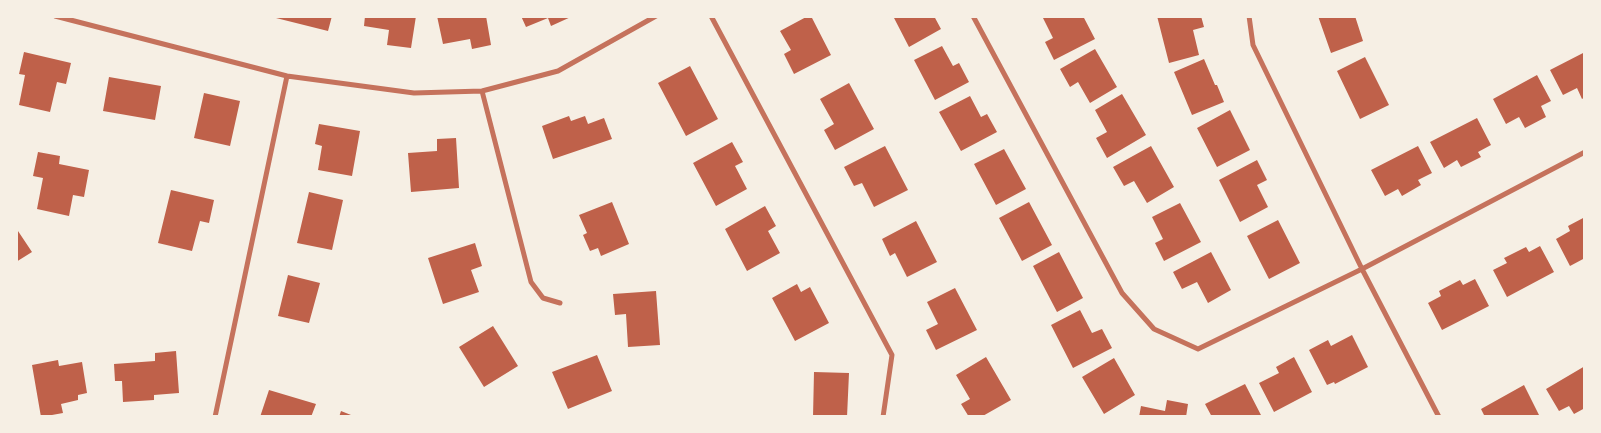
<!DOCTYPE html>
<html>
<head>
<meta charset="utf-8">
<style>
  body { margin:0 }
  #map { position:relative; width:1601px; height:433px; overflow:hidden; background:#f6efe4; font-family:Cabin,sans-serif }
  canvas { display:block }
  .frame { position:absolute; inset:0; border:18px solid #f6efe4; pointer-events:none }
</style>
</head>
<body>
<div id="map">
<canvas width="1601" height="433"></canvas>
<div class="frame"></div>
</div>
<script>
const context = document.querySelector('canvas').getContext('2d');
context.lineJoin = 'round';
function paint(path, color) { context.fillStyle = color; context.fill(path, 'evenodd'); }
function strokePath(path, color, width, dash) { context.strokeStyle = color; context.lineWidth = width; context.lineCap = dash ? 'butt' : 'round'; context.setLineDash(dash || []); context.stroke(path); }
const building = new Path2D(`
  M276 16H332L328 31 276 18Z
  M365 16H416L411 48 387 45 389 30 364 26Z
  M437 16H486L491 45 472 49 470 39 443 44Z
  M521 16H573L551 26 548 18 526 27Z
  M808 16H811L831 55 794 74 784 54 791 50 780 31Z
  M893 16H934L941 29 909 47Z
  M1042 16H1083L1095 39 1054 60 1045 42 1053 38Z
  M1157 16H1201L1204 27 1193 30 1199 55 1169 63Z
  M1318 16H1355L1363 41 1331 53Z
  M942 46 953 66 959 63 969 82 935 100 914 60Z
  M1095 49 1117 87 1090 103 1078 82 1070 87 1060 69Z
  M24 52 71 63 66 84 57 82 50 112 19 105 25 75 19 74Z
  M1585 52V97L1582 99 1577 88 1563 95 1550 70Z
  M1365 57 1389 105 1360 119 1337 71Z
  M1204 59 1215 85H1217L1224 102 1192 115 1174 72Z
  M690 66 718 119 686 136 658 83Z
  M1537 75 1551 101 1541 106 1546 117 1525 128 1519 117 1506 124 1493 99Z
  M109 77 161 86 155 120 103 111Z
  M849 83 874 129 835 150 824 130 834 124 820 99Z
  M204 93 240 101 230 146 194 138Z
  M1122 94 1146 135 1107 158 1096 138 1107 132 1095 110Z
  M970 96 981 117 987 114 997 132 961 151 939 112Z
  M1230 110 1250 150 1217 167 1197 128Z
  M569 116 571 121 585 116 588 124 604 118 612 139 553 159 542 126Z
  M1477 118 1491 145 1478 152 1481 157 1461 167 1457 160 1444 168 1430 142Z
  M319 124 360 131 352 176 318 170 322 146 315 144Z
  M456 138 459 188 411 192 408 153 437 151V139Z
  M732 142 743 162 735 166 747 189 716 206 693 163Z
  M885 146 908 190 874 207 862 183 854 186 844 167Z
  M1151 146 1174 187 1147 203 1134 181 1124 186 1113 167Z
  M1418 146 1432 173 1418 180 1421 185 1402 196 1398 189 1385 196 1371 170Z
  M1004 149 1026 189 996 205 974 164Z
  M38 152 60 156 59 164 89 170 84 197 73 195 69 216 37 209 43 178 33 176Z
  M1257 160 1267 180 1257 185 1268 207 1240 222 1219 180Z
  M171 190 214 200 209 223 200 221 192 251 158 243Z
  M309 192 343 200 332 250 297 243Z
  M612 202 629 244 601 256 598 248 590 251 583 235 587 233 579 215Z
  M1029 202 1052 245 1022 261 999 218Z
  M1180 203 1201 242 1164 261 1155 243 1163 239 1152 217Z
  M765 206 776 226 768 231 780 253 747 271 725 229Z
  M1585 217V258L1570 266 1556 239 1570 231 1568 226Z
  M1278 220 1300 263 1269 279 1247 236Z
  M916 221 937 262 907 277 895 253 890 256 882 239Z
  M16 228 32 252 16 262Z
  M475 243 482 266 471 270 479 292 443 304 428 258Z
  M1540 246 1554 272 1507 297 1493 270 1507 263 1504 258 1526 247 1529 252Z
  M1059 252 1083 298 1057 312 1033 266Z
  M1211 252 1231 290 1208 303 1197 282 1182 289 1173 272Z
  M288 275 320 283 309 323 278 316Z
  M1475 279 1489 306 1442 330 1428 303 1441 296 1439 291 1460 280 1463 285Z
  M797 284 801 292 810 287 829 323 795 341 772 298Z
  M955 288 977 330 936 350 926 330 938 324 927 302Z
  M656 291 660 345 628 347 626 314 615 315 613 294Z
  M1080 310 1092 333 1102 329 1112 348 1073 368 1051 325Z
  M493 326 518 366 484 387 459 347Z
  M1352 335 1368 367 1335 384 1334 382 1327 385 1309 350 1328 340 1331 346Z
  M176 351 179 393 154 395V400L123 402 122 381H115L114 364 155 361V353Z
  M597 355 612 391 568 409 552 372Z
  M986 357 1011 400 981 417H969L961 404 970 399 956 375Z
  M1294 357 1312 392 1274 412 1259 383 1279 373 1276 367Z
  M1114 358 1135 395 1104 414 1082 377Z
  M58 360 59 366 82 362 87 393 78 395V400L61 404 63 413 41 417 32 365Z
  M1585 366V408L1574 414 1569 406 1559 411 1546 389Z
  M814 372 849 373 847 417H813Z
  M1245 384 1262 417H1212L1205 404Z
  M1524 385 1540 417H1485L1481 409Z
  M269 390 316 404 311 417H260Z
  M1167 400 1188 404 1186 417H1139L1141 406 1165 411Z
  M341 411 356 417H339Z`);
const minor = new Path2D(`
  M55 16 287 76 414 93 482 91 558 71 656 16
  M711 16 892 355 883 417
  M973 16 1122 293 1154 329 1198 349 1362 269 1585 152
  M1249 16 1253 45 1362 269 1439 417
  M482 91 531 282 543 298 560 303
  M215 417 287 76`);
paint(building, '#bf614a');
strokePath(minor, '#c5725c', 5);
</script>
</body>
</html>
